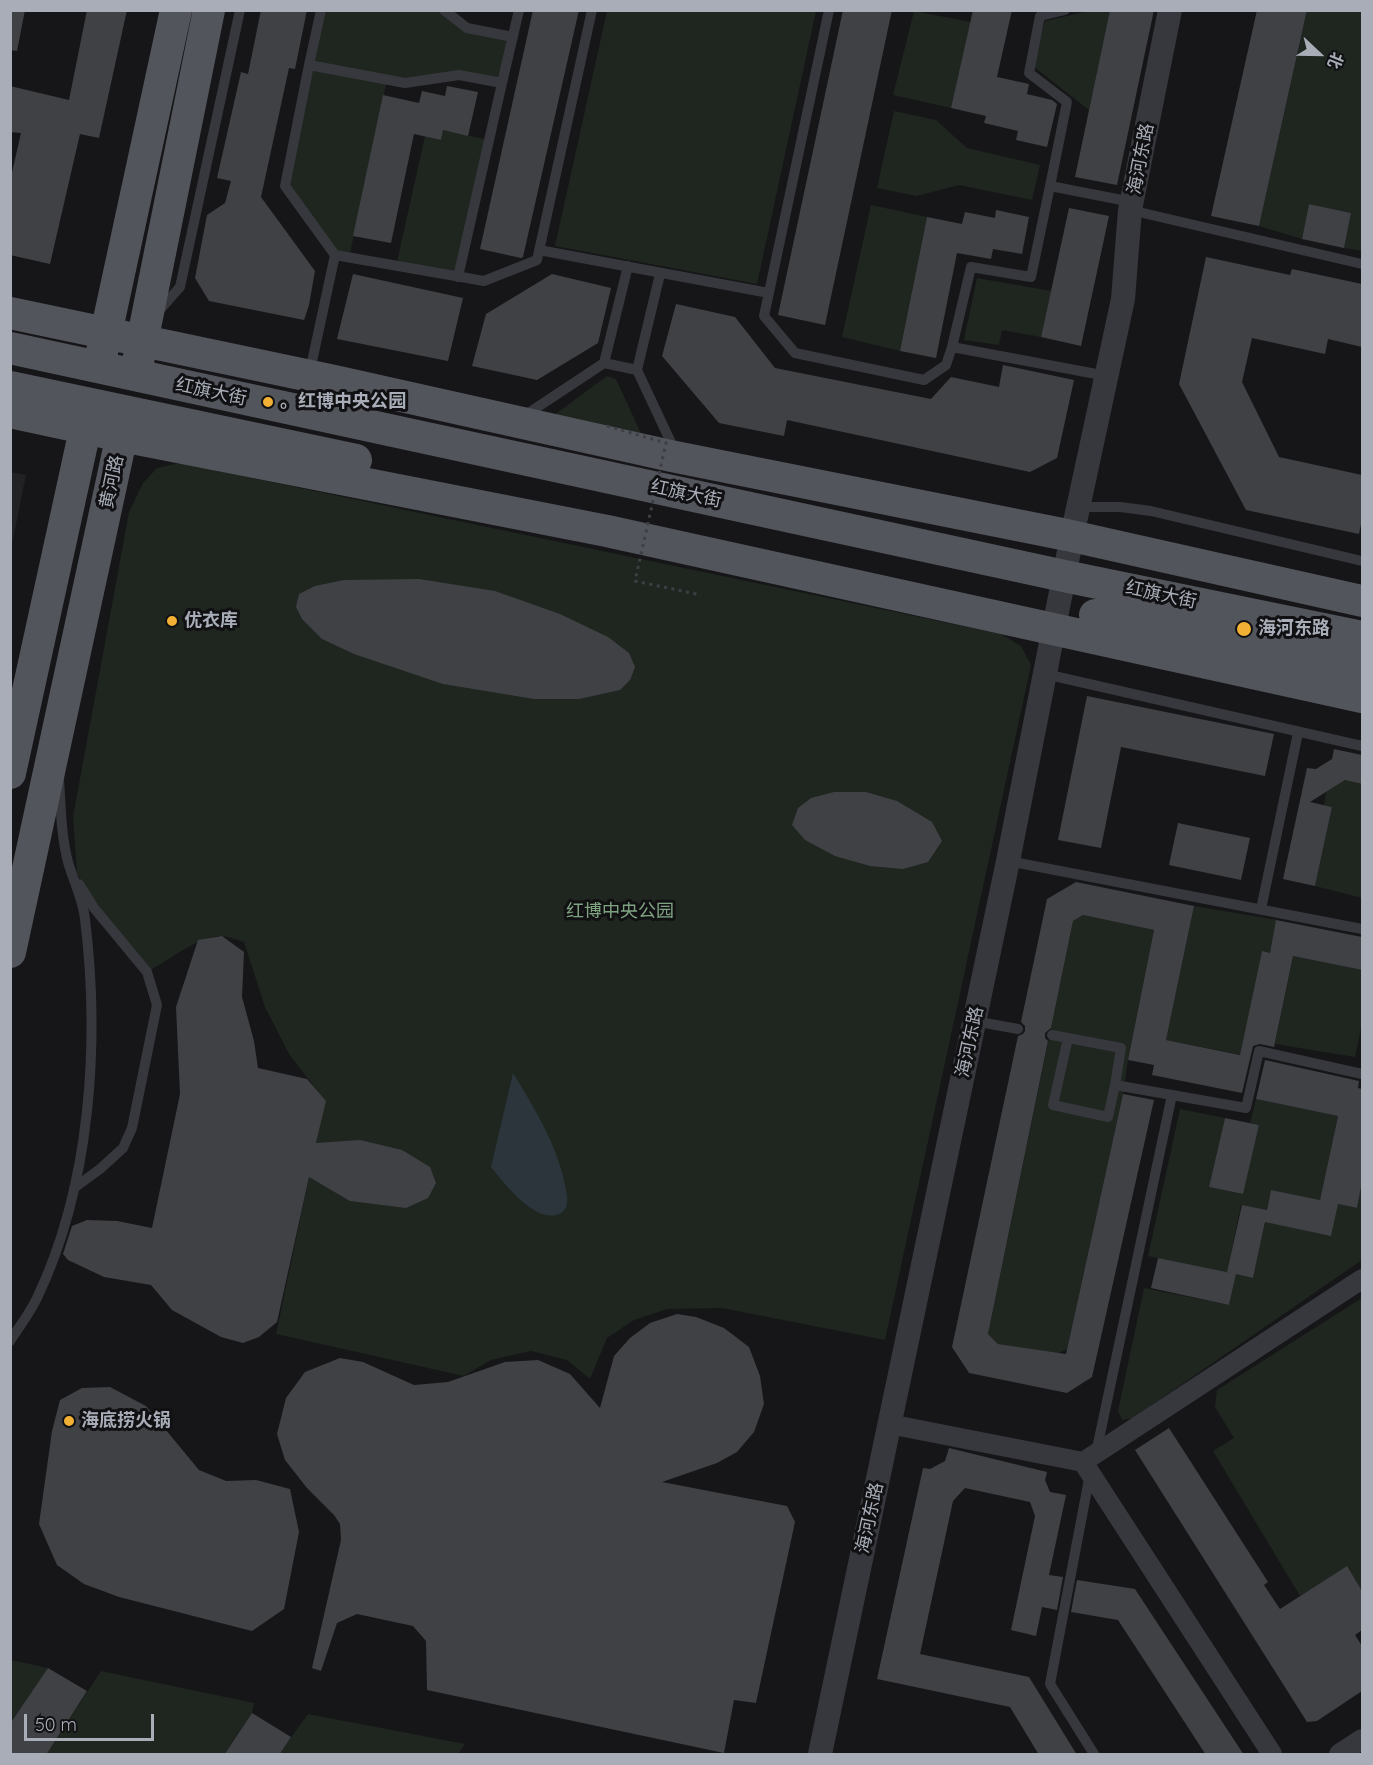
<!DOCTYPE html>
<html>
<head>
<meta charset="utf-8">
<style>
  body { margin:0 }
  #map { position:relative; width:1373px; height:1765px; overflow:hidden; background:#161618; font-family:Quicksand,"Noto Sans SC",sans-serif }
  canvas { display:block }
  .frame { position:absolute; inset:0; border:12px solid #a8adb8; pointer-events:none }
  .north { position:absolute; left:1289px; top:24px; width:60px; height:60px; -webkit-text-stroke:4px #111113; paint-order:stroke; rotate:112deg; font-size:16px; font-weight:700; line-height:24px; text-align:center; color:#a8adb8 }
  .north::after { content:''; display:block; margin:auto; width:21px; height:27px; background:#a8adb8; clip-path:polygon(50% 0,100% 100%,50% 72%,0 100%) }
  .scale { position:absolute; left:24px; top:1714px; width:130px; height:27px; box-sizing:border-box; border:3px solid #a8adb8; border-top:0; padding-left:8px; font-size:18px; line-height:21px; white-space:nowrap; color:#a8adb8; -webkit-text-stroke:4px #111113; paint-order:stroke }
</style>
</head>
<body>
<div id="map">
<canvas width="1373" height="1765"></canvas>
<div class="frame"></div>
<div class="north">北</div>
<div class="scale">50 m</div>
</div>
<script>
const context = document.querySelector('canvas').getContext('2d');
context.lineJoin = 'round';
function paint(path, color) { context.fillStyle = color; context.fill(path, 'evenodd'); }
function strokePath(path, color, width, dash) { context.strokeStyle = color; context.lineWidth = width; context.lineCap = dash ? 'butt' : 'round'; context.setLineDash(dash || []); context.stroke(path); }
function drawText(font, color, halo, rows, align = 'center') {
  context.font = font + ' Quicksand,"Noto Sans SC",sans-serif'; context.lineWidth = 6; context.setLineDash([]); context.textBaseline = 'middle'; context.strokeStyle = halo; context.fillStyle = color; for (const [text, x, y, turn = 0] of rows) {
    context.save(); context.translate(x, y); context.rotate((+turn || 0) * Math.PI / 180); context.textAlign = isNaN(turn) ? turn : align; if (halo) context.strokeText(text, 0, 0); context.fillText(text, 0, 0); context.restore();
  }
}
const built = new Path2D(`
  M11 472 26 475 11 549 10 472Z`);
const green = new Path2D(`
  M321 11H444L467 28 513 37 502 83 459 75 387 80 349 258 335 255 285 186Z
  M607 11H816L757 284 555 246Z
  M914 11 971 22 951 108 893 95Z
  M1089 11H1110L1089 110 1034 67 1045 21Z
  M1307 11H1362V251L1344 248 1351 213 1309 204 1302 239 1259 226Z
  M894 111 936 120 967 148 1040 165 1032 200 959 185 917 196 877 188Z
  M443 130 489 140 458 277 396 266 425 136 441 140Z
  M871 205 927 217 900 351 842 337Z
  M977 278 1051 291 1041 337 1002 330 999 345 964 340Z
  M607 376 616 379 650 453 538 427Z
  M180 463 1001 634 1021 646 1031 665 885 1340 722 1308 667 1309 634 1320 607 1338 590 1379 567 1360 531 1351 491 1360 464 1376 276 1334 325 1101 289 1054 265 1007 244 942C237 940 228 936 220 936 197 937 168 961 147 972L94 908 77 873 73 817 129 512 143 483 157 468Z
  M1345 780 1362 784V898L1315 886 1332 807 1324 805 1326 792Z
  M1194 906 1277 920 1270 953 1262 952 1244 1037 1243 1055 1166 1040Z
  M1083 915 1154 930 1128 1060 1123 1094 1067 1349 1058 1353 998 1344 988 1334 1073 921Z
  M1293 956 1362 970V1023L1355 1057 1275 1044Z
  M1256 1099 1338 1116 1320 1200 1271 1190 1267 1210 1241 1205 1227 1273 1148 1256 1180 1109 1225 1118 1209 1187 1242 1194 1259 1125 1250 1123Z
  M1362 1182V1260L1133 1418 1122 1420 1118 1411 1144 1288 1229 1305 1236 1274 1253 1278 1265 1222 1338 1204 1357 1208Z
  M1362 1298V1591L1347 1567 1300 1596 1213 1451 1234 1438 1215 1407 1217 1390Z
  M11 1660 48 1668 11 1724Z
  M101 1671 254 1703 252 1713 224 1754H46Z
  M308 1714 465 1744 458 1754H279Z`);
const water = new Path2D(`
  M513 1073C535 1109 559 1148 566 1190 568 1199 569 1210 559 1214 535 1224 505 1184 491 1167Z`);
const building = new Path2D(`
  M10 10H25L17 51 10 50Z
  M87 10H127L99 138 80 134 50 264 10 255V181L21 133 10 132V86L69 100Z
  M261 10H307L295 69 289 68 261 197 315 271 309 305 304 320 209 301 195 278 207 215 225 203 231 181 217 178 241 72 248 74Z
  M533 10H579L523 257 521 258 480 249Z
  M843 10H892L825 325 778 315Z
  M973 10H1012L997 77 1029 84 1027 94 1052 100 1057 104 1047 147 1016 140 1018 131 984 123 986 116 951 108Z
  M1110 10H1154L1117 185 1075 177Z
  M1257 10H1307L1259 226 1211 216Z
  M447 86 478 92 468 136 443 130 441 140 414 134 391 243 353 236 383 95 419 103 422 91 445 96Z
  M1309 204 1351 213 1344 248 1302 239Z
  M1069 208 1109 216 1081 346 1041 337Z
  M996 210 1029 217 1022 254 993 249 991 259 957 253 936 358 900 351 927 217 962 224 965 212 995 218Z
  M1206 257 1290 275 1292 269 1362 284V347L1328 339 1325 354 1252 338 1242 382 1279 457 1362 475V519L1359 534 1246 510 1179 384Z
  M353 274 463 298 448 361 337 339Z
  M552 274 611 288 598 343 537 380 472 366 486 314Z
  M676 304 735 317 775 368 931 399 951 377 999 387 1003 365 1074 380 1057 458 1030 472 787 420 784 436 719 423 662 356Z
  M419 579 495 591 560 614 608 637 629 653 635 667 630 680 620 690 579 699H534L443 684 354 654 322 639 302 619 296 607 299 594 315 586 344 580Z
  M1087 696 1274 734 1265 776 1121 747 1101 848 1058 840Z
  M1334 749 1362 755V784L1345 780 1310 802 1332 807 1315 886 1283 879 1307 768 1316 769 1332 759Z
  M834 792H866L897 801 932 822 942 841 928 862 903 869 870 866 835 856 805 840 792 825 798 808 811 798Z
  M1178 823 1250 838 1241 880 1169 865Z
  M1076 882 1194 906 1166 1040 1240 1055 1262 951 1270 953 1276 920 1362 937V970L1293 956 1274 1047 1260 1044 1253 1046 1242 1093 1152 1075 1154 1065 1128 1060 1154 930 1083 915 1073 921 1051 1028 1045 1033V1038L1048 1041 988 1334 998 1344 1066 1354 1123 1094 1154 1100 1092 1377 1067 1393 969 1373 952 1347 1018 1036 1023 1034 1025 1031V1026L1021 1022 1047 899Z
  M222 936 244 952 242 997 254 1041 258 1068 307 1079 326 1101 316 1143 360 1140 402 1150 430 1167 436 1183 428 1198 406 1208 350 1201 309 1177 277 1322 259 1337 243 1343 221 1337 172 1310 151 1285 104 1277 68 1260 63 1254 72 1226 87 1220 117 1221 152 1228 180 1094 176 1007 198 940Z
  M1265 1060 1359 1081 1358 1088 1362 1089V1182L1357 1208 1338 1204 1331 1236 1265 1222 1253 1278 1227 1272 1242 1205 1267 1210 1271 1190 1320 1200 1338 1116 1256 1099Z
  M1225 1118 1259 1125 1243 1194 1209 1187Z
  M1158 1258 1236 1274 1229 1305 1151 1288Z
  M677 1314 696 1317 724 1328 749 1347 760 1376 764 1404 754 1432 737 1452 717 1463 662 1482 787 1506 795 1522 756 1703 734 1700 724 1753 427 1690 426 1641 413 1626 357 1614 337 1623 321 1671 312 1668 341 1540 340 1524 334 1515 307 1488 285 1460 277 1434 286 1398 305 1372 340 1358 363 1362 414 1385 448 1382 505 1362 538 1360 570 1374 600 1408 614 1356 630 1338 650 1323Z
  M110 1387 146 1406 199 1470 226 1481 256 1480 290 1489 299 1532 284 1609 252 1631 119 1597 84 1584 57 1565 39 1524 52 1431 60 1400 82 1388Z
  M1169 1428 1268 1582 1264 1585 1280 1609 1347 1566 1362 1591V1630L1355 1635 1362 1646V1691L1317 1721 1307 1722 1135 1450Z
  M949 1448 1047 1472 1045 1480 1050 1492 1066 1495 1049 1575 1063 1577 1057 1610 1042 1607 1036 1636 1011 1630 1035 1516 1030 1502 965 1488 953 1501 920 1654 1029 1677 1077 1755H1039L1010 1707 877 1679 923 1468 930 1469 945 1461Z
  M1077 1580 1135 1589 1244 1755H1206L1118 1620 1071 1612Z
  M48 1668 87 1691 46 1755H10V1724Z
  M252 1713 291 1737 279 1755H224Z`);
const service = new Path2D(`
  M321 10 309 65 405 83 459 75 502 83 519 10
  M444 10 467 28 513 37
  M829 10 764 316 795 353 924 380 946 365 952 347
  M1065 10 1040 16 1029 73 1067 102 1050 186 1132 202
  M1050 186 1031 277 971 267 952 347 1107 376
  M1130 210 1362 264
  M539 250 769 293
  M335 255 484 281 537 260 592 10
  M628 266 604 363 637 370 660 274
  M458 277 502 83
  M157 313 180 287 240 10
  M637 370 675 451
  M302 408 335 255 285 186 309 65
  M524 416 604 363
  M1078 507H1120L1151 511 1362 561
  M1045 674 1362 746
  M1008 861 1362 929
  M1261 909 1298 733
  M974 1021 1018 1029
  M1052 1035 1121 1048 1115 1085 1246 1108 1259 1051 1362 1074
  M1068 1038 1053 1105 1108 1117 1115 1085
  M74 1188 100 1169 123 1148 132 1128 157 1005 147 972 94 908 79 884
  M10 1341C19 1327 30 1313 37 1298 91 1185 100 1042 85 919 83 899 73 880 68 862 61 836 61 807 59 780
  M1096 1453 1172 1095
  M1090 1474 1050 1684 1094 1754`);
const minor = new Path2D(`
  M889 1424 1083 1462
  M1272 1754 1083 1462 1362 1279
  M1339 1754 1362 1739`);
const tertiary = new Path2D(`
  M820 1754 1008 861 1072 536 1123 299 1130 210 1170 10`);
const primary = new Path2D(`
  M10 313 334 381 671 456 1067 535 1362 601
  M10 348 1064 576 1362 637
  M102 352 176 10
  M138 362 209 10
  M10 387 356 460
  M10 412 122 436 607 531 1362 697
  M1095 615 1362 669
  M10 773 90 407
  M10 952 126 416`);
const pathBridge = new Path2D(`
  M607 426 666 443 635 581 701 595`);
const markers = [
  [268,402,6,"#f2b134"],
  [172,621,6,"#f2b134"],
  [1244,629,8,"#f2b134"],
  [69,1421,6,"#f2b134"]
];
const streetNames = [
  ["海河东路",1141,159,-79],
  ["红旗大街",211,392,12],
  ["黄河路",112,482,-78],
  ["红旗大街",686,494,12],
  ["红旗大街",1161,595,12],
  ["海河东路",970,1042,-78],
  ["海河东路",870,1518,-78]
];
const poiNames = [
  ["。红博中央公园",280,402],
  ["优衣库",184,621],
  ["海河东路",1258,629],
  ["海底捞火锅",81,1421]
];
const parkNames = [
  ["红博中央公园",620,912]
];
paint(built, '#222225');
paint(green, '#1e261f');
paint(water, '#2c353c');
paint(building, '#404145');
strokePath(service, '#37383d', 10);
strokePath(minor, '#37383d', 20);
strokePath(tertiary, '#37383d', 24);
strokePath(primary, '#53555c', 32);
strokePath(pathBridge, '#3d3f44', 3, [3, 4.5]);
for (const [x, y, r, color] of markers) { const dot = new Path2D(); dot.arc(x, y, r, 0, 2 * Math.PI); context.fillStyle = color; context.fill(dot); strokePath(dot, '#111113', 2); }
drawText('18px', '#a8adb8', '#111113', streetNames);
drawText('bold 18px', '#a8adb8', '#111113', poiNames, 'left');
drawText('18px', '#7fa381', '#111113', parkNames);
</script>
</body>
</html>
